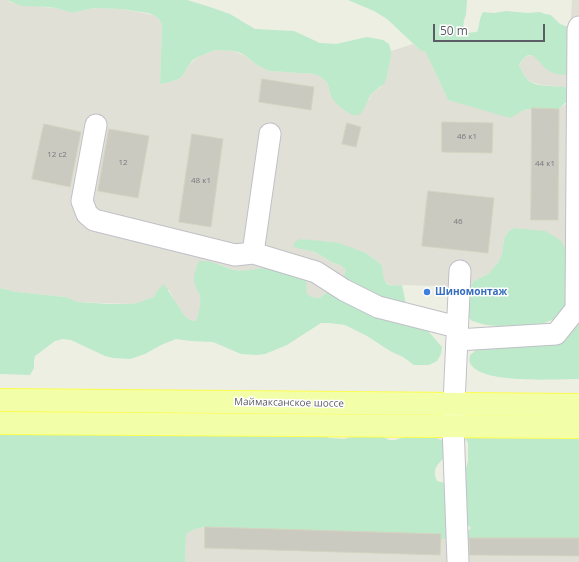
<!DOCTYPE html>
<html>
<head>
<meta charset="utf-8">
<style>
  body { margin:0 }
  #map { position:relative; width:579px; height:562px; overflow:hidden; background:#eeefe3; font-family:"Open Sans",sans-serif }
  canvas { display:block }
  .scale { position:absolute; left:433px; top:24px; width:112px; height:18px; box-sizing:border-box; border:2px solid #5b5c65; border-top:0; padding-left:5px; font-size:12px; line-height:14px; white-space:nowrap; color:#5b5c65; -webkit-text-stroke:3px #fff; paint-order:stroke }
</style>
</head>
<body>
<div id="map">
<canvas width="579" height="562"></canvas>
<div class="scale">50 m</div>
</div>
<script>
const context = document.querySelector('canvas').getContext('2d');
context.lineJoin = 'round';
function paint(path, color) { context.fillStyle = color; context.fill(path, 'evenodd'); }
function strokePath(path, color, width, dash) { context.strokeStyle = color; context.lineWidth = width; context.lineCap = dash ? 'butt' : 'round'; context.setLineDash(dash || []); context.stroke(path); }
function drawText(font, color, halo, rows, align = 'center') {
  context.font = font + ' "Open Sans",sans-serif'; context.lineWidth = 3; context.setLineDash([]); context.textBaseline = 'middle'; context.strokeStyle = halo; context.fillStyle = color; for (const [text, x, y, turn = 0] of rows) {
    context.save(); context.translate(x, y); context.rotate((+turn || 0) * Math.PI / 180); context.textAlign = isNaN(turn) ? turn : align; if (halo) context.strokeText(text, 0, 0); context.fillText(text, 0, 0); context.restore();
  }
}
const industrial = new Path2D(`
  M0 0H7L10 2 42 7 56 8 69 12H76L94 8 121 9 154 15 159 19 162 25 160 84 166 83 179 79 183 75 189 65 198 57 215 50 234 51 247 57 257 65 269 71 315 74 321 77 327 82 331 96 369 100 371 94 381 87 387 76 391 57V51L413 44 421 51H425L448 100 510 117 524 110 529 109H559L571 100 569 88 543 85 531 82 526 78 519 65 525 57 531 55 537 58 545 67 570 30 572 0H579V305L529 230 514 228 508 232 504 239 502 254 498 263 488 274 474 281 470 287 402 285 394 286 388 284 383 280 382 265 366 253 332 242 306 240 300 239 308 250 315 252 333 263 340 265 346 270 342 282 319 298 312 297 307 294 306 286 268 268 244 271 231 269 218 264 197 266 195 272V285L198 291 200 297V310L196 321 190 320 184 315 176 303 169 290 156 292 154 297 142 302 130 304 77 302 71 299 65 297 17 292 0 288Z
  M205 527 466 538H579V562H185L186 534 195 529Z`);
const green = new Path2D(`
  M7 0H187L207 6 230 14 255 29 294 31 320 43 336 44 367 37 383 40 389 44 391 51V57L387 76 385 83 371 94 363 111 359 115H352L340 107 335 102 331 96 327 82 321 77 315 74 269 71 257 65 247 57 241 53 234 51 215 50 198 57 193 60 189 65 183 75 179 79 166 83 160 84 162 25 159 19 154 15 148 13 121 9 94 8 76 12H69L56 8 49 7 22 6Z
  M348 0H467L466 15 464 20 463 29 466 33 477 32C480 25 479 18 483 12L494 13 506 11 528 13 540 12 545 14 551 15 560 24 568 27 570 30 568 75C562 75 555 74 549 71 537 63 532 43 519 65 522 70 524 76 528 80 536 88 558 85 569 88L571 100 565 103 559 109H529L524 110 510 118 448 100 425 51H421L387 19 374 11Z
  M514 228 545 231 557 238 562 242 568 255V307L560 316 554 319 542 324 530 326 512 327 486 325 472 321 468 317 470 287 474 281 488 274 498 263 502 254 504 239 508 232Z
  M300 239 333 242 339 243 366 253 382 265C384 280 382 288 402 285L406 304 423 327 428 331 442 347 441 354 437 361 429 365H414L403 357 390 351 367 336 345 325 329 323H321L287 345 265 354 257 355 241 354 213 342 190 341 176 339 161 345 145 354 130 359 113 358 105 356 71 340 63 339 55 341 35 356 34 361V368L30 375 0 374V288L17 292 65 297 71 299 77 302 110 304H130L137 303 154 297 156 292 164 284 184 315 190 320 196 321C199 313 201 305 200 297 199 292 196 289 195 285 192 277 196 268 199 261 214 260 222 267 235 270 246 272 256 268 267 268 274 267 297 276 306 279L307 294 312 297 319 298 342 282 346 270 340 265 333 263 315 252 293 247 295 242Z
  M579 321V379C555 379 487 384 472 366 469 363 469 359 470 355L474 352 477 348Z
  M53 433 126 434 135 436H165L175 435 208 436 229 435 292 437 315 434 330 438 344 439 362 434 381 436 389 440H395L404 437 416 435 421 437 436 438 445 441V457C437 465 432 469 437 481L445 483 449 539 205 527 195 529 186 534 185 562H0V434L14 435Z
  M465 438 579 439V539L466 538 467 532 471 528 467 524V512L461 488 468 461V443Z`);
const building = new Path2D(`
  M262 79 314 87 311 110 259 102Z
  M532 108 559 109 558 220H531Z
  M442 122 493 123 492 153 442 152Z
  M347 123 361 127 356 147 342 144Z
  M44 124 81 132 70 187 32 179Z
  M109 129 149 136 138 198 98 191Z
  M192 134 223 139 211 227 179 222Z
  M428 191 494 198 488 253 422 246Z
  M205 527 441 534 440 555 205 548Z
  M469 538H579V556L470 555Z`);
const minor = new Path2D(`
  M96 125 82 201 87 214 94 220 235 255 253 253 316 272 344 290 378 307 457 327
  M253 253 270 134
  M457 340 556 334 576 309 578 30 579 27
  M458 562 453 425 460 271`);
const major = new Path2D(`
  M0 400 579 405
  M0 423 579 427`);
const markers = [
  [427,292,4,"#3f7fe0"]
];
const numberNames = [
  ["46 к1",467,137],
  ["12 с2",57,155],
  ["12",123,163],
  ["44 к1",545,164],
  ["48 к1",201,181],
  ["46",458,222]
];
const shopNames = [
  ["Шиномонтаж",435,292]
];
const streetNames = [
  ["Маймаксанское шоссе",289,403,1]
];
paint(industrial, '#e0e0d7');
paint(green, '#bdeaca');
paint(building, '#cacac0');
strokePath(building, '#d5d4c0', 1);
strokePath(minor, '#c0c0c8', 23);
strokePath(major, '#fcff4c', 24);
strokePath(minor, '#fff', 21);
strokePath(major, '#f3ffa8', 22);
for (const [x, y, r, color] of markers) { const dot = new Path2D(); dot.arc(x, y, r, 0, 2 * Math.PI); context.fillStyle = color; context.fill(dot); strokePath(dot, '#fff', 1.5); }
drawText('8px', '#77787c', null, numberNames);
drawText('bold 10px', '#366cbe', '#fff', shopNames, 'left');
drawText('10px', '#5b5c65', '#fff', streetNames);
</script>
</body>
</html>
